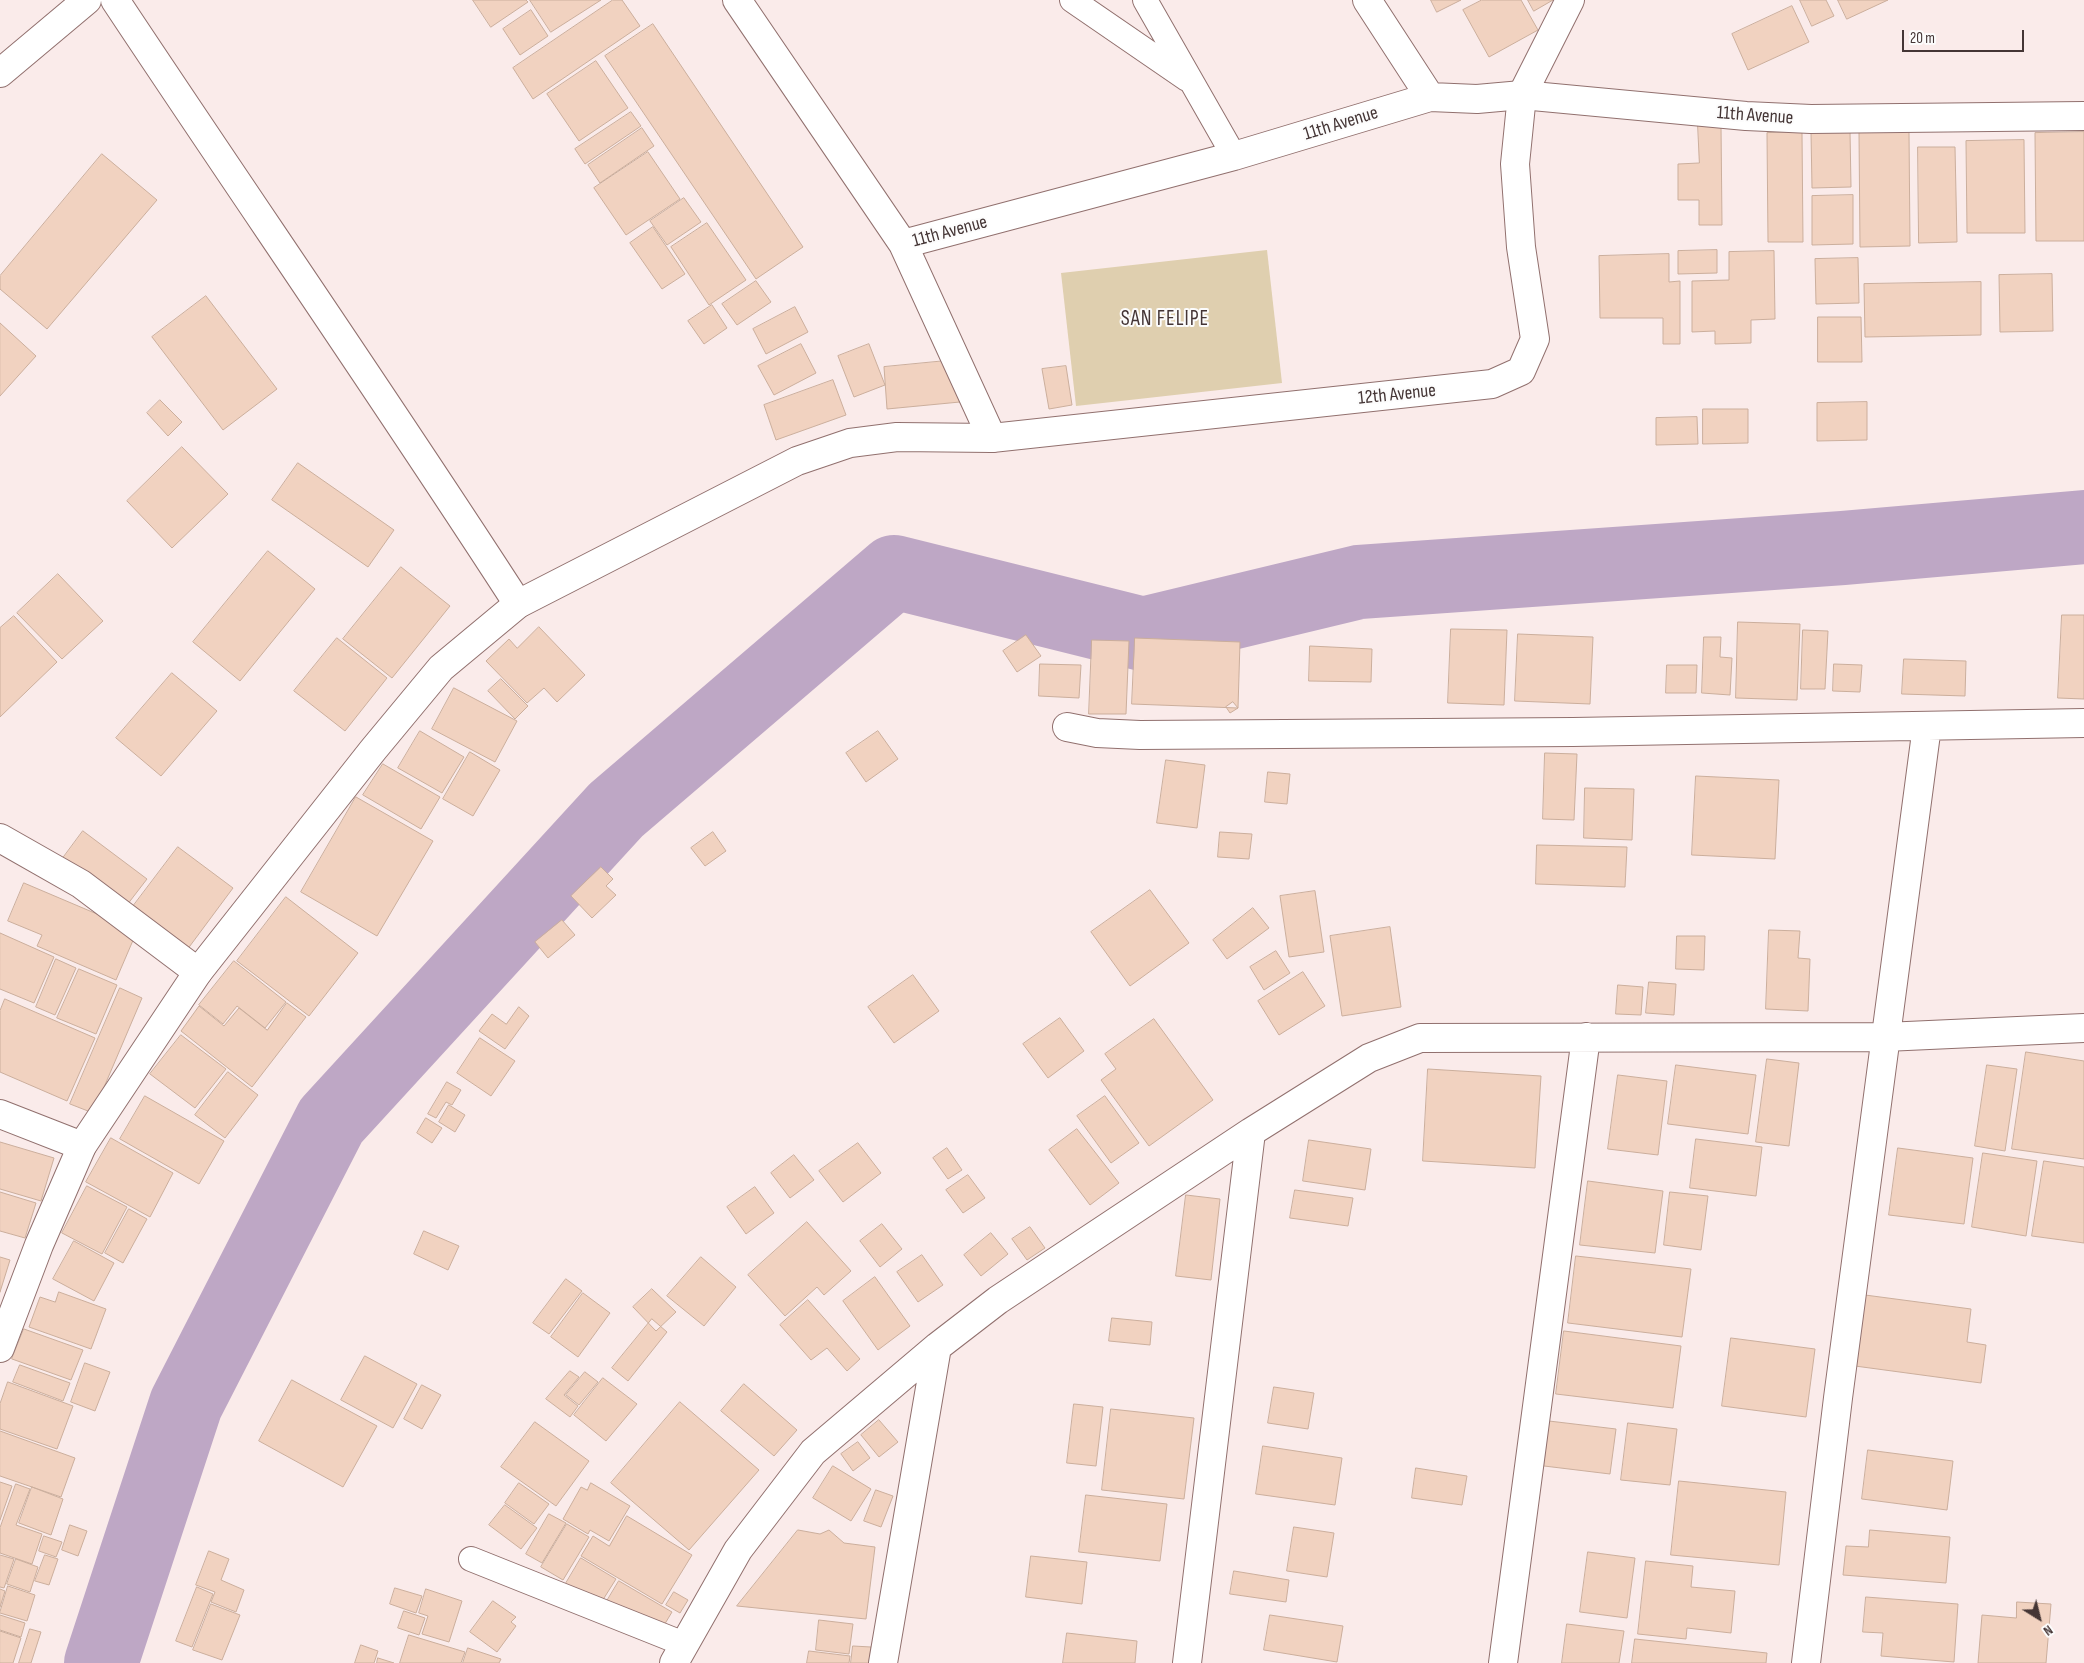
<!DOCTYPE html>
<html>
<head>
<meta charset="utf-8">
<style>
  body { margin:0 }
  #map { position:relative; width:2084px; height:1663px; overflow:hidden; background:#faebea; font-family:"Sofia Sans Condensed",sans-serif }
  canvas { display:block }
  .north { position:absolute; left:2014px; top:1593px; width:50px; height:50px; -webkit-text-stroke:4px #fcfcfc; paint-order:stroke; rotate:144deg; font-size:14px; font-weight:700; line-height:20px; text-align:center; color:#443535 }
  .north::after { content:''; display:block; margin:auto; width:18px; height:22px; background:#443535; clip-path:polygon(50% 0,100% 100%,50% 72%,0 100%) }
  .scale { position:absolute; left:1902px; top:30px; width:122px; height:22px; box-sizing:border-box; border:2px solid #443535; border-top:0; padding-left:6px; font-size:15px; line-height:18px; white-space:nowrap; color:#443535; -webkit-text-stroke:4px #fcfcfc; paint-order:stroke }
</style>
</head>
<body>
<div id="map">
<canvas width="2084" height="1663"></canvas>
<div class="north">N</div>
<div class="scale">20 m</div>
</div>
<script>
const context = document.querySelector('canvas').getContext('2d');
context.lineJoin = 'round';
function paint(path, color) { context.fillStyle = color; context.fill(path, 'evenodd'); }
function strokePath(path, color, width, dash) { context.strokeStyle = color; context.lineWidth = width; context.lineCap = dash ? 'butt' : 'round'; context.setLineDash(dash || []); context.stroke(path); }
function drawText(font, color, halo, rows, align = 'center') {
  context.font = font + ' "Sofia Sans Condensed",sans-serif'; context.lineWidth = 4; context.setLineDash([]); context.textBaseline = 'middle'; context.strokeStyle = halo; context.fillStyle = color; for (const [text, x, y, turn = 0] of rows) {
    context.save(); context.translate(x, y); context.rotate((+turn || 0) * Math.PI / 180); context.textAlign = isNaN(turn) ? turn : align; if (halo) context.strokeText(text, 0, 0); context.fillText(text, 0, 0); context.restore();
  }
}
const green = new Path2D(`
  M1267 250 1282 383 1076 406 1061 273Z`);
const river = new Path2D(`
  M101 1663 186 1404 331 1121 616 810 894 572 1143 634 1359 582 1843 548 2084 527`);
const building = new Path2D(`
  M473 0H526L528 2 491 27Z
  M530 0H601L551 32Z
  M613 0H622L640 26 533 99 513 68Z
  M1431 0H1461L1437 12Z
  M1482 0H1521L1538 30 1489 57 1463 10Z
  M1528 0H1553L1534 11Z
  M1800 0H1826L1834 16 1812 26Z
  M1838 0H1888L1847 19Z
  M1792 6 1809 42 1748 70 1732 34Z
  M531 10 548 36 520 55 503 29Z
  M653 24 803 247 756 279 605 56Z
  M596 61 628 108 579 141 547 94Z
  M631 112 641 126 585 164 575 149Z
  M1698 125H1721L1722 225H1699V200H1678V164L1699 163Z
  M642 128 654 146 600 183 588 165Z
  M1909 130 1910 246 1860 247 1859 131Z
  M1850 131 1851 187 1812 188 1811 132Z
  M1802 132 1803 242H1768L1767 133Z
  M2084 132V241H2036L2035 133Z
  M2024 140 2025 233H1967L1966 141Z
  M1918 147H1955L1957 242 1919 243Z
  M648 152 680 199 626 235 594 188Z
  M102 154 157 200 47 329 0 289V276Z
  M1853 195V244L1812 245V196Z
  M684 198 701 222 667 245 650 221Z
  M707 223 746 280 709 305 671 247Z
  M653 227 685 274 662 289 630 243Z
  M1717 250V273L1678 274V251Z
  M1774 251 1775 319 1751 320V343L1715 344V331L1692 332V281L1729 280V252Z
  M1669 254V282L1680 281V344H1663V318H1600L1599 256Z
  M1858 258 1859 303 1816 304 1815 259Z
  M2052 274 2053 331 2000 332 1999 275Z
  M756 281 771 302 737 325 722 304Z
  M1981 282V335L1865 337 1864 284Z
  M206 296 277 389 223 430 152 337Z
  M712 305 727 328 704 344 688 321Z
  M795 307 808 332 766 354 753 329Z
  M1818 317H1861L1862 362H1818Z
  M0 323 36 356 0 396Z
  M801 344 816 373 774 395 758 366Z
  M869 344 885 385 854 397 838 356Z
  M956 360 960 402 887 409 884 367Z
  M1066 366 1072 405 1049 409 1042 369Z
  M833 380 846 415 776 440 764 405Z
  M160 400 182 422 168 436 147 413Z
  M1867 402V440L1817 441V403Z
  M1703 409H1748V443L1703 444Z
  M1697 417 1698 444 1656 445V418Z
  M182 447 228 494 172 548 127 501Z
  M298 463 394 530 368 567 272 500Z
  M268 551 315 589 240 681 193 642Z
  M401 567 450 606 392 678 343 639Z
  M58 574 103 621 62 659 17 613Z
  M2062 615H2084V699L2058 698Z
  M14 616 57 662 0 717V628Z
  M1738 622 1800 624 1797 700 1736 698Z
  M539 627 585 675 557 702 544 688 527 703 486 661 509 639 517 648Z
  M1451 629 1507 630 1504 705 1448 703Z
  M1803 630 1828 631 1825 689H1801Z
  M1518 634 1593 637 1590 704 1515 701Z
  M1026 635 1041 656 1017 672 1003 651Z
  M1704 637H1721L1720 657 1732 658 1730 695 1702 693Z
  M337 638 387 678 345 731 294 691Z
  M1135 638 1240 642 1238 708 1132 704Z
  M1092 640 1129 641 1126 714H1089Z
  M1310 646 1372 649 1371 682 1309 681Z
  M1904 659 1966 661 1965 696 1902 694Z
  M1040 664 1081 665 1079 698 1039 696Z
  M1834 664 1862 665 1860 692 1833 691Z
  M1667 665H1697L1696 693H1666Z
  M172 673 217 711 161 776 116 738Z
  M501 679 528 706 515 719 488 691Z
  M454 688 517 721 495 762 432 729Z
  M1233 702 1238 708 1230 713 1226 707Z
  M420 731 464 757 442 793 398 768Z
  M878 731 898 759 866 782 846 753Z
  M470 752 500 770 473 816 443 799Z
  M1545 753 1577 754 1574 820 1543 819Z
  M1166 760 1205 765 1197 828 1157 823Z
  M383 764 440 797 421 829 363 795Z
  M1268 772 1290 774 1287 804 1265 802Z
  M1696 776 1779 780 1775 859 1692 855Z
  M1585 788 1634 789 1632 840 1584 838Z
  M356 797 433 841 377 936 301 892Z
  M83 831 147 879 127 905 63 858Z
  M713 832 726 851 705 866 691 848Z
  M1220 832 1252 834 1249 859 1218 857Z
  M1537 845 1627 847 1625 887 1536 884Z
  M178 847 233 888 184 954 128 913Z
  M601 867 613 879 606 886 616 895 592 918 571 896Z
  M24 883 137 931 116 980 37 946 42 935 8 921Z
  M1150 890 1189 943 1130 986 1091 932Z
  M1315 891 1324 952 1289 957 1280 896Z
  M286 897 358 953 309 1016 237 961Z
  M1253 908 1269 928 1227 959 1213 940Z
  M562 920 575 935 548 958 535 942Z
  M1390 927 1401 1007 1342 1016 1330 936Z
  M1769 930 1800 931 1798 958 1810 959 1808 1011 1766 1009Z
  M0 933 54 957 34 1003 0 989Z
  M1677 936H1705L1704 970 1676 969Z
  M1276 951 1290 973 1264 990 1250 967Z
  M56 959 76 968 55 1015 36 1007Z
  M234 961 286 1002 265 1028 237 1006 223 1024 199 1005Z
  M79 969 117 985 96 1034 57 1018Z
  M1303 972 1325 1006 1279 1035 1258 1001Z
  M913 975 939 1011 894 1043 868 1007Z
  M1649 982 1676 984 1674 1015 1646 1013Z
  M1618 985 1643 987 1641 1015 1616 1014Z
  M120 988 142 998 93 1113 70 1104Z
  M5 999 95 1038 67 1101 0 1072V1011Z
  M287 1003 306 1017 252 1087 181 1031 199 1006 224 1026 239 1008 267 1030Z
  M519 1007 529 1016 505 1049 479 1031 492 1014 506 1024Z
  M1060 1018 1084 1051 1048 1078 1023 1044Z
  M1154 1019 1213 1100 1149 1146 1101 1080 1116 1069 1105 1054Z
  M181 1035 226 1069 195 1108 150 1074Z
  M480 1038 515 1061 491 1096 457 1073Z
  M2026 1052 2084 1061V1159L2012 1149Z
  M1767 1059 1799 1063 1789 1146 1756 1142Z
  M1676 1065 1756 1075 1748 1134 1668 1124Z
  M1987 1065 2017 1069 2005 1151 1975 1146Z
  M1428 1069 1541 1076 1535 1168 1423 1161Z
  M228 1072 258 1095 225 1138 195 1115Z
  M1618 1075 1667 1081 1658 1155 1608 1149Z
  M447 1082 461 1090 452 1105 446 1102 436 1118 428 1114Z
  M145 1096 224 1141 199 1184 120 1139Z
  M1105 1096 1139 1143 1111 1163 1077 1116Z
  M449 1105 465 1115 455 1132 439 1122Z
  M426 1118 442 1128 432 1143 417 1133Z
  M1077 1129 1119 1183 1090 1205 1049 1150Z
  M111 1138 173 1173 150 1217 86 1182Z
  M1696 1139 1762 1147 1756 1196 1690 1188Z
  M1309 1140 1371 1149 1365 1190 1303 1181Z
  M0 1142 54 1158 41 1201 0 1189Z
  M858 1143 881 1173 843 1202 819 1171Z
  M947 1148 962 1170 948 1179 933 1158Z
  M1898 1148 1973 1158 1964 1224 1889 1215Z
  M1983 1153 2037 1161 2026 1236 1972 1227Z
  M794 1155 814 1180 790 1198 771 1173Z
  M2044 1161 2084 1167V1243L2032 1236Z
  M968 1175 985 1198 963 1213 946 1190Z
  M1588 1181 1663 1191 1655 1253 1580 1245Z
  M87 1186 127 1207 102 1254 62 1233Z
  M755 1187 774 1213 746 1234 727 1207Z
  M1295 1190 1353 1198 1348 1226 1290 1218Z
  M0 1192 36 1203 25 1238 0 1231Z
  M1670 1192 1708 1196 1701 1250 1664 1245Z
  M1186 1195 1220 1199 1211 1280 1176 1276Z
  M129 1209 147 1219 123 1263 105 1253Z
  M807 1222 851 1271 824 1295 817 1287 785 1316 748 1275Z
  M882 1224 902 1249 880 1267 860 1241Z
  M1030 1227 1045 1248 1027 1260 1012 1239Z
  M424 1231 459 1246 448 1270 414 1254Z
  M991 1233 1008 1254 981 1276 964 1255Z
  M74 1241 114 1263 94 1301 53 1279Z
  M922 1255 943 1285 918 1302 897 1272Z
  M1576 1256 1691 1269 1682 1337 1568 1323Z
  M0 1257 10 1260 0 1292Z
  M701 1257 736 1287 704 1326 667 1296Z
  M875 1277 910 1326 878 1350 843 1301Z
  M566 1279 582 1291 549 1334 533 1323Z
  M652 1289 676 1312 656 1331 633 1307Z
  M59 1292 106 1309 91 1349 29 1327 40 1297 55 1302Z
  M583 1293 610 1313 578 1357 551 1337Z
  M1865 1295 1971 1309 1967 1342 1986 1345 1981 1383 1855 1366Z
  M808 1300 860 1359 847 1371 827 1348 811 1360 780 1325Z
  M1112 1318 1152 1322 1150 1345 1109 1341Z
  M652 1319 667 1332 628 1381 612 1368Z
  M24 1329 83 1350 71 1380 12 1359Z
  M1564 1331 1681 1346 1673 1408 1556 1394Z
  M1731 1338 1815 1349 1806 1417 1722 1406Z
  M365 1356 417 1384 393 1428 341 1400Z
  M85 1363 110 1372 95 1411 71 1402Z
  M20 1365 70 1383 63 1401 13 1382Z
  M570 1371 579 1377 564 1395 578 1406 570 1417 546 1399Z
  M585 1372 598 1382 579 1405 566 1395Z
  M603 1378 637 1404 606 1441 574 1415Z
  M292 1380 377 1426 343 1487 259 1441Z
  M8 1382 73 1406 57 1449 0 1429V1404Z
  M744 1384 797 1430 774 1456 721 1411Z
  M422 1385 441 1395 422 1429 404 1419Z
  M1274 1387 1314 1393 1308 1429 1268 1423Z
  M680 1402 759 1470 689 1550 611 1483Z
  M1074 1404 1103 1407 1096 1466 1067 1463Z
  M1111 1409 1194 1418 1184 1499 1102 1490Z
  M879 1420 898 1442 879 1457 861 1435Z
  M1549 1421 1616 1429 1610 1474 1544 1466Z
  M535 1422 589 1461 556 1506 501 1467Z
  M1628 1423 1677 1429 1670 1485 1621 1480Z
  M0 1431 75 1458 61 1497 0 1476Z
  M858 1442 870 1458 853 1471 841 1454Z
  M1263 1446 1342 1458 1335 1505 1256 1494Z
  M1868 1450 1953 1461 1947 1510 1862 1499Z
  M833 1466 871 1489 851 1521 813 1498Z
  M1416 1468 1467 1476 1462 1505 1412 1498Z
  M1679 1481 1786 1492 1779 1565 1671 1555Z
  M0 1482 12 1486 0 1520Z
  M519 1483 549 1504 534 1524 505 1503Z
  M591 1483 630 1506 609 1541 590 1530 588 1534 563 1519 581 1487 587 1490Z
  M16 1484 30 1489 16 1525 42 1534 32 1564 0 1553V1528Z
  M32 1487 63 1499 51 1535 19 1523Z
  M876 1490 893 1496 881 1527 864 1521Z
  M1086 1495 1167 1504 1160 1561 1079 1552Z
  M505 1505 537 1528 521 1549 489 1525Z
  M549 1514 566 1523 542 1563 526 1554Z
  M627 1516 692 1555 662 1604 581 1556 593 1536 609 1546Z
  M567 1524 589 1537 563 1580 541 1567Z
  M70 1525 87 1531 78 1556 62 1550Z
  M1294 1527 1334 1533 1327 1577 1287 1571Z
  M798 1530 820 1534 829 1530 844 1543 875 1547 866 1619 737 1606Z
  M1870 1530 1950 1537 1946 1583 1843 1575 1846 1546 1868 1547Z
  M44 1536 62 1542 56 1557 39 1551Z
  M209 1551 229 1559 221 1580 244 1590 236 1612 211 1602 215 1592 196 1585Z
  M1588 1552 1635 1558 1627 1618 1580 1612Z
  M0 1555 14 1559 4 1588 0 1587Z
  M45 1555 58 1559 49 1585 35 1581Z
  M1031 1556 1087 1562 1082 1604 1026 1597Z
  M581 1558 616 1579 599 1606 565 1585Z
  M16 1559 38 1567 30 1592 7 1584Z
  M1646 1561 1693 1566 1691 1587 1735 1591 1731 1633 1687 1628 1686 1639 1638 1634Z
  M1234 1571 1289 1580 1286 1602 1230 1594Z
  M619 1581 672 1612 660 1632 607 1601Z
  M8 1586 35 1595 27 1621 0 1613Z
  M197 1587 213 1594 192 1647 176 1641Z
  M395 1588 422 1596 416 1613 390 1604Z
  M0 1589 5 1591 0 1607Z
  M426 1589 462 1601 449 1642 422 1634 428 1616 419 1613Z
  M674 1592 688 1600 680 1613 666 1605Z
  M1866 1597 1958 1604 1954 1662 1881 1656 1883 1633 1863 1632Z
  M493 1601 516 1617 511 1622 516 1626 497 1652 470 1632Z
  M2017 1602 2051 1604 2046 1663H1978L1982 1615 2016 1618Z
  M211 1604 240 1615 222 1660 193 1650Z
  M404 1611 425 1618 419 1635 398 1628Z
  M0 1615 25 1623 21 1637 0 1630Z
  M1270 1615 1343 1626 1337 1662 1264 1650Z
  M819 1620 853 1624 849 1654 816 1650Z
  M1567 1624 1624 1631 1619 1663H1562Z
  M30 1629 41 1632 31 1663H19Z
  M0 1631 21 1638 13 1663H0Z
  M1067 1633 1137 1641 1135 1663H1063Z
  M409 1635 465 1652 461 1663H400Z
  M1635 1639 1767 1653 1766 1663H1632Z
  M361 1645 378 1651 374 1663H355Z
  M853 1646 871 1647 869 1663H851Z
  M468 1648 501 1659 499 1663H463Z
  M809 1651 850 1656 849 1663H807Z
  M378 1658 394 1663H377Z`);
const service = new Path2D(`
  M1072 0 1187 79
  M1145 0 1234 156
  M471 1559 684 1644`);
const minor = new Path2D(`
  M115 0C249 202 387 401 518 604
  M737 0 903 244 992 438
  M1367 0 1430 97
  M0 73 87 0
  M903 244 1234 156 1430 97 1477 99 1522 95 1746 116 1811 119 2084 116
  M1067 727 1097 733 1140 735 1573 732 2084 723
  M0 838 81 884 198 972
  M0 1114 82 1146
  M674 1663 738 1550 813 1452 937 1347 998 1300 1251 1132 1369 1058 1420 1038 1885 1037 2084 1028
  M883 1663 937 1347
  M1187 1663 1251 1132
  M1503 1663 1586 1037
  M1806 1663 1838 1398 1927 726`);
const tertiary = new Path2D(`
  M0 1348 39 1245 82 1146 198 972 373 750 441 668 518 604 797 461 850 443 897 437 992 438 1492 384 1521 371 1535 339 1521 247 1515 164 1522 95 1570 0`);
const streetNames = [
  ["11th Avenue",1755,116,4],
  ["11th Avenue",1341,124,-17],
  ["11th Avenue",950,232,-15],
  ["12th Avenue",1397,395,-6]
];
const quarterNames = [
  ["SAN FELIPE",1165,320]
];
paint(green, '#dfcfaf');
strokePath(river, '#bea7c5', 74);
paint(building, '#f1d2c0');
strokePath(building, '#cbae9c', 1);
strokePath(service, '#91706e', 26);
strokePath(minor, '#91706e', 30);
strokePath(tertiary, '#91706e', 30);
strokePath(service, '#fff', 24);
strokePath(minor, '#fff', 28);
strokePath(tertiary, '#fff', 28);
drawText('19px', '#443535', '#fcfcfc', streetNames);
context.letterSpacing = '1px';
drawText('21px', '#443535', '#fcfcfc', quarterNames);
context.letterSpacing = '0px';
</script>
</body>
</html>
